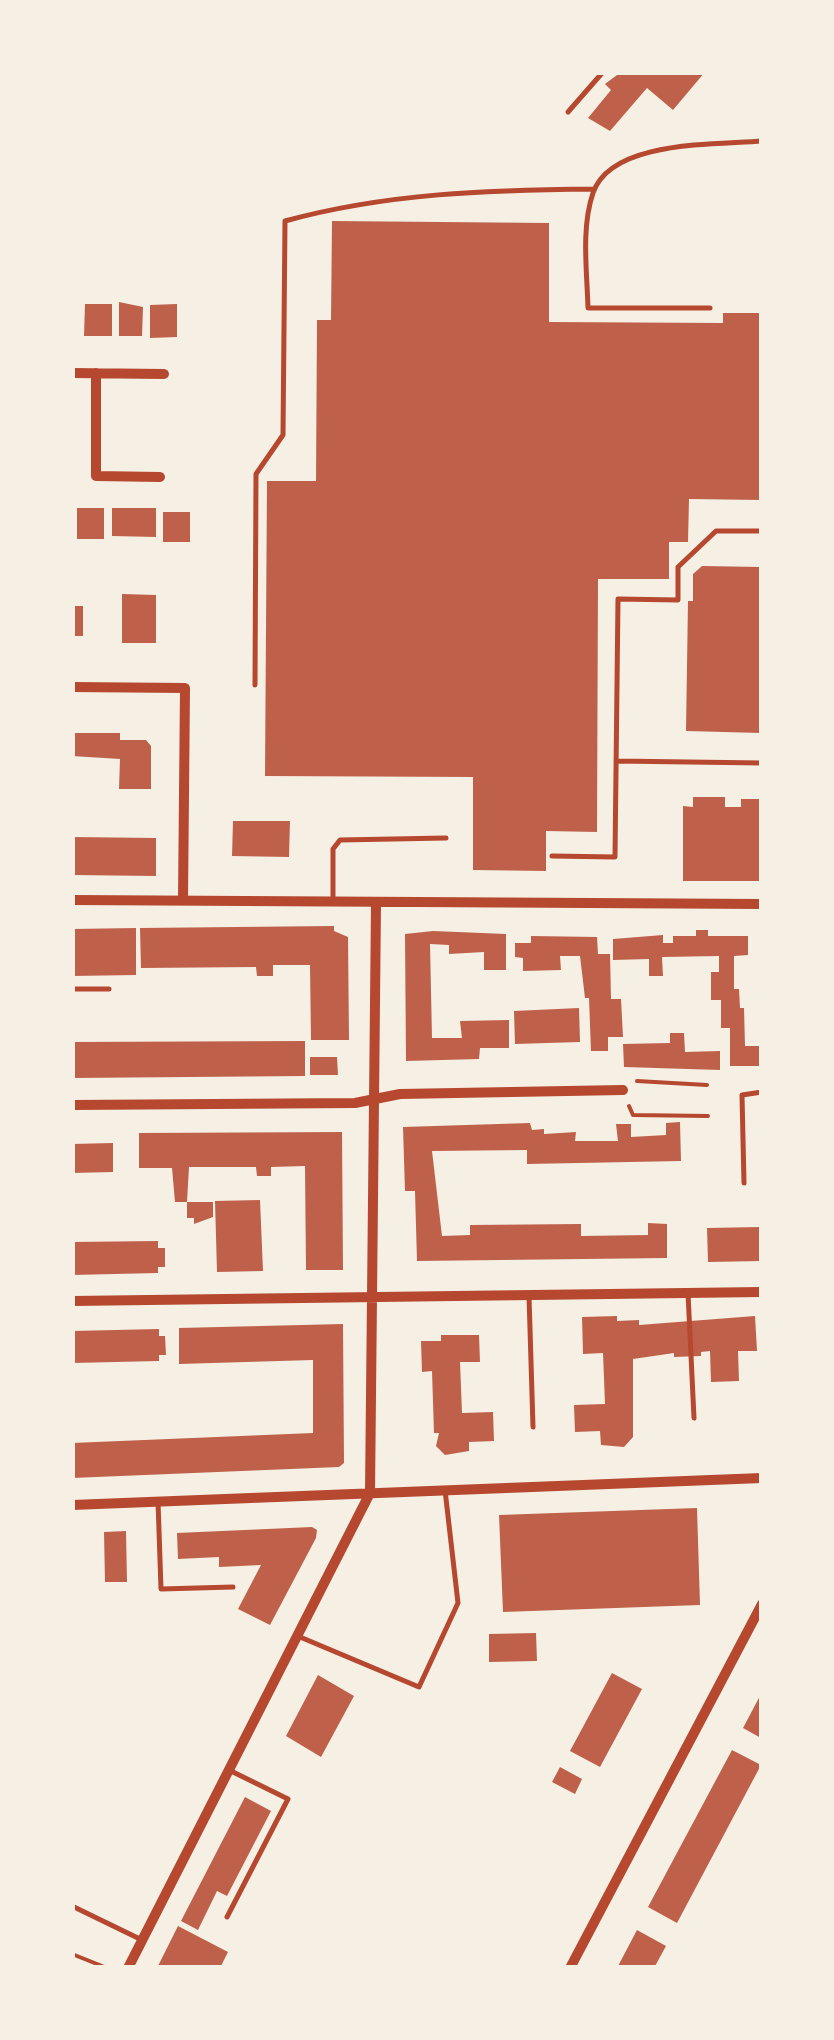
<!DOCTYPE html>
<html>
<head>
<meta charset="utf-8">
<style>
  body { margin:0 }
  #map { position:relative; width:834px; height:2040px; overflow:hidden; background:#f6efe4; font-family:"Public Sans",sans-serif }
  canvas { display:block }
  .frame { position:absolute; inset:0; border:75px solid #f6efe4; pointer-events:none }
</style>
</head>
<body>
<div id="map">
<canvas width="834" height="2040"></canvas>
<div class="frame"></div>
</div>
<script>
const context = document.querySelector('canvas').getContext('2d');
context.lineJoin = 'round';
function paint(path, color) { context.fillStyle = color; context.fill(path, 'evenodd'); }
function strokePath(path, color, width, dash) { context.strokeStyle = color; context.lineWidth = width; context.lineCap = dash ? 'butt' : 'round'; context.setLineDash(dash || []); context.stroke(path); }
const building = new Path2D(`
  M621 72H705L673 110 647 88 610 131 588 118 611 90 605 84Z
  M332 221 549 223V322L723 323V313H761V500L689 499 688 542H669V579H598L597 832 546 831V871L473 870V777L265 776 267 481H316L317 320H331Z
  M119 302 143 307 142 336H119Z
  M85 304H112V336H84Z
  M177 304V337L150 338V305Z
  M77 508H104V539H77Z
  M112 508H156V537L112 536Z
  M163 512H190V542H163Z
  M702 566 761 567V733L686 731 688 601H693V574Z
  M122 594 156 595V643H122Z
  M72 606H83V636H72Z
  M72 733H120V740H146L151 746V789H119L120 759 72 756Z
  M693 797H725V807H741V799H761V881H683V806L693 807Z
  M233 821H290L289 857 232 856Z
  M72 837 156 838V876L72 875Z
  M334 926V931L348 937 349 1040H311L310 965H273V976H257L256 967 141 968 140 928Z
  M136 928V975L72 976V929Z
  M696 930H708V936H748V955L734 956V989H739L740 1008H744L745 1046H759V1066H730V1028H721V1000H711V972H719V956L662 957 663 976H649V959L613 960V939L663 935V943H673V936H696Z
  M433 931 506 934V970H484V952L449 954V945L430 944 432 1038H462L460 1021 509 1020V1048H480L479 1059 406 1061 405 934Z
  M531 936 597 937 598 954H610L611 999H621L623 1037H608V1051H591L589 998H585L580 956H560L561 970 523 971V958L515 957V943H531Z
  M579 1008 580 1042 515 1044 514 1011Z
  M670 1033H684L685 1052 720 1051V1070L624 1067 623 1044 670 1043Z
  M305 1041V1076L72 1078V1042Z
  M310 1057H337L338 1075H310Z
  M680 1122 681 1161 527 1164V1150L432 1151 442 1236 470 1235V1225L581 1224V1236L648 1235V1223L667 1224V1258L417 1261 415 1191H405L403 1127 530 1123 532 1130 544 1129V1134L576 1132 575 1141H618L616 1124H631V1137L666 1135V1123Z
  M342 1132 343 1270H306L305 1166 271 1167V1176H257L256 1167H189L187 1202H175L172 1168H139V1133Z
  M113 1143V1172L72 1173V1144Z
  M260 1200 263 1271 217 1272 215 1201Z
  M187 1202H213V1217L194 1224V1218H187Z
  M761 1227V1261L708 1262 707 1228Z
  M158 1241V1248H165V1267H158V1273L72 1275V1242Z
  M617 1316V1321L639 1320V1325L755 1316 757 1351H738L739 1381 711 1382 710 1351 701 1352V1356L674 1357V1353L633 1359V1437L624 1447 601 1445 600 1431 575 1432 574 1405 605 1404 603 1353 583 1354 582 1317Z
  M343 1324 344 1463 339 1467 72 1478V1443L313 1433V1360L179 1364V1328Z
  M159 1329V1336H165L166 1355H159V1361L72 1363V1331Z
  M441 1335H479L480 1362H460L462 1413 493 1412 494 1441 469 1442V1451L445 1455 436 1446 439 1433H434L432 1371 422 1372 421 1341H441Z
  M697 1508 700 1605 503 1612 499 1515Z
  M312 1527 317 1530 316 1538 270 1625 238 1609 261 1565 219 1567V1557L178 1559 177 1533Z
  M126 1531 127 1582H105L104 1532Z
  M536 1633 537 1661 489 1662V1634Z
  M612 1673 642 1689 600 1767 570 1751Z
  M318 1675 354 1696 321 1757 286 1736Z
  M761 1694V1738L743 1728Z
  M732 1750 761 1765 677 1923 648 1907Z
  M560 1767 582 1779 575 1794 552 1782Z
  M245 1797 271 1811 227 1896 217 1891 198 1930 181 1921Z
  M178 1926 228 1952 220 1968H157Z
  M637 1930 666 1946 654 1968H617Z`);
const path = new Path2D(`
  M637 1081 707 1085
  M629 1106 633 1115 708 1116
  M72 1954 107 1968`);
const service = new Path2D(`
  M568 112 603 72
  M710 308H588C587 271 581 228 593 193 611 140 715 145 762 141
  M255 685 256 474 283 435 285 221C387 193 489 190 594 189
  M616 761 762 763
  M552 856 615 857 618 599 678 600V567L716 531H762
  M333 900V849L340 840 446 838
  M72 989H109
  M744 1183 742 1095 762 1092
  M688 1293 694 1418
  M529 1296 533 1427
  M158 1501 161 1589 233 1587
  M300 1637 419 1687 458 1603 445 1490
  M72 1906 142 1940
  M227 1917 288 1799 231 1771`);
const minor = new Path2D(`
  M72 373 164 374
  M96 373V476L160 477
  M72 687 185 688 183 900
  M72 900 762 904
  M72 1105 355 1103 400 1094 623 1090
  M72 1301 762 1292
  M72 1505 762 1478
  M128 1968 370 1493 376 904
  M570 1968 762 1604`);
paint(building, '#bf614a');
strokePath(path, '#b5482f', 4);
strokePath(service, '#b5482f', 5);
strokePath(minor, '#b5482f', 10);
</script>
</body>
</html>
